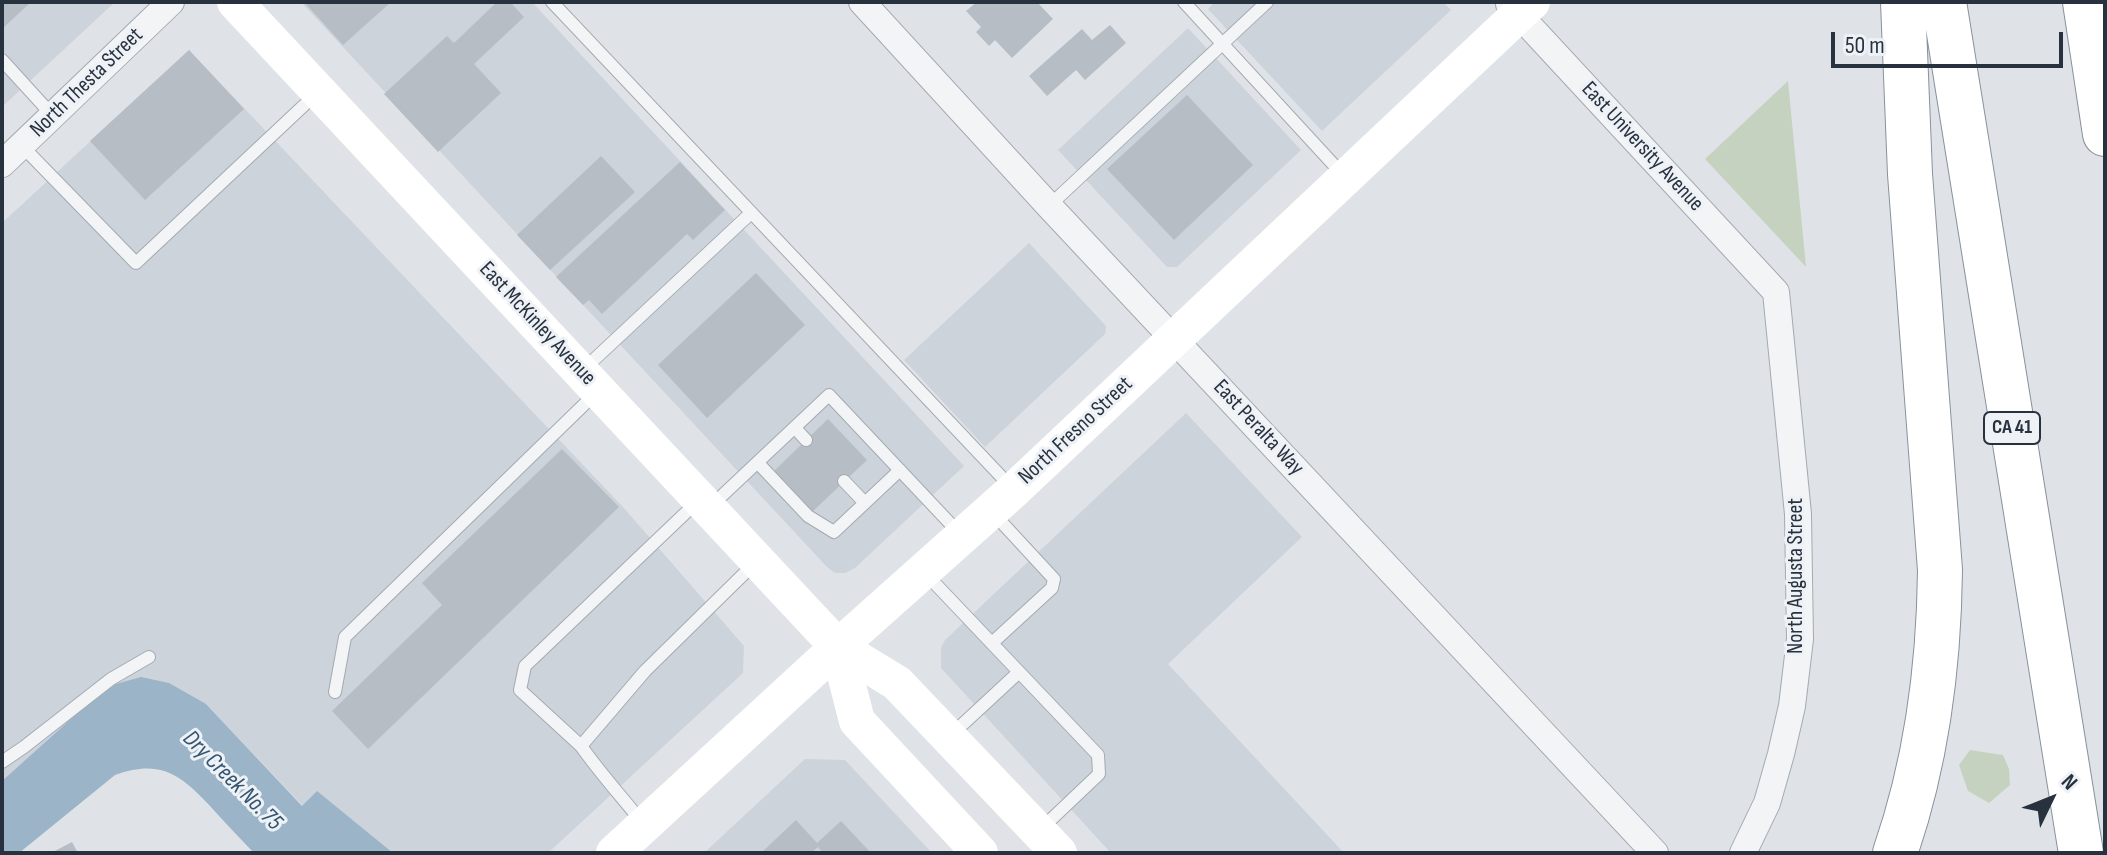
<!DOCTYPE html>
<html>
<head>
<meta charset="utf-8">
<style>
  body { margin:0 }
  #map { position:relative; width:2107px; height:855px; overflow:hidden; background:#dfe3e8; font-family:"Sofia Sans Condensed",sans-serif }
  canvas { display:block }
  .frame { position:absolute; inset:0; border:4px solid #28323f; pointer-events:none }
  .north { position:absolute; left:2011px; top:759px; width:80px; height:80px; -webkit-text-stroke:6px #eef2f6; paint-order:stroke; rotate:47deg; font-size:22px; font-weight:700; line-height:32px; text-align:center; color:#28323f }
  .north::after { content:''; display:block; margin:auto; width:28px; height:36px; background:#28323f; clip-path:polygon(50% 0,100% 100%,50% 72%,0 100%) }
  .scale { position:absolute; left:1831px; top:32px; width:232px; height:36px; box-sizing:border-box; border:4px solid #28323f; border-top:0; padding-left:10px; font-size:24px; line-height:28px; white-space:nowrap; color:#28323f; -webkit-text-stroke:6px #eef2f6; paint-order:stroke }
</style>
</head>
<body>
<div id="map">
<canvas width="2107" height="855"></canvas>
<div class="frame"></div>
<div class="north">N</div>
<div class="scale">50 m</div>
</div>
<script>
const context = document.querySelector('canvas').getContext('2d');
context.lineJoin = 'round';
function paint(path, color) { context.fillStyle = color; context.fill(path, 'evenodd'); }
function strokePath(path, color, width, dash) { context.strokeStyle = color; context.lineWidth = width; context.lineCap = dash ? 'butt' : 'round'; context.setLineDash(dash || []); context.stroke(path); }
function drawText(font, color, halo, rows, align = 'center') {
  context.font = font + ' "Sofia Sans Condensed",sans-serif'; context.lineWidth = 6; context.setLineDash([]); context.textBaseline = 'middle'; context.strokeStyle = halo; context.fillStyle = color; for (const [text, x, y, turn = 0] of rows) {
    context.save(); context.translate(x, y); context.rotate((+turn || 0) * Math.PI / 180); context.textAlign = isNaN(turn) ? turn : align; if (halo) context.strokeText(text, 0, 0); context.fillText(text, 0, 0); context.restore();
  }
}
const built = new Path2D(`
  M2 2H115L2 107Z
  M301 2H532L964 466 855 568 845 573H835L827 567Z
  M1215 2H1443L1451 10 1322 131 1208 9Z
  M1188 28 1301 150 1177 267H1167L1058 150Z
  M189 50 623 507 744 646 743 673 548 853H393L317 792 303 806 206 704 83 708 2 781V223Z
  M1029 243 1106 326 1105 334 985 447 904 360Z
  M1186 413 1302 537 1168 664 1344 853H1111L941 668V648L945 640Z
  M805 759 845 760 932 853H704Z`);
const green = new Path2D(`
  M1788 81 1806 267 1705 159Z
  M1970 750 2003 755 2009 769 2010 785 1989 803 1968 791 1959 765Z`);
const water = new Path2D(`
  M141 677 169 683 206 704 302 806 317 791 393 853H254C239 837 224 822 210 806 180 774 160 759 115 775L19 853H2V781L83 708 116 684Z`);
const building = new Path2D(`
  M2 2H31L2 29Z
  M304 2H391L343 45Z
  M497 2H510L524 17 474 64 501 93 438 152 384 94 447 36 454 43Z
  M977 2H1037L1053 19 1012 58 995 40 989 46 976 32 981 27 966 11Z
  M1110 25 1126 43 1085 80 1076 70 1047 96 1029 76 1082 29 1092 40Z
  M189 50 244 109 145 200 90 141Z
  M1187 95 1253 165 1174 240 1107 169Z
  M601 156 635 192 550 270 517 235Z
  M680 162 725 210 693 240 687 234 602 314 589 300 583 305 556 277Z
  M756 273 805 325 707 418 658 365Z
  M828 419 867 460 812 512 774 471Z
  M562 449 619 507 368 749 332 711 442 605 422 583Z
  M796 820 817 843 841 821 871 853H823L818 847 811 853H761Z
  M72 842 78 853H51Z`);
const lane = new Path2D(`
  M552 2 1012 488
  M1184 2 1344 176
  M2 60 53 116
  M22 146 136 263 315 95
  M1049 206 1267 2
  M584 369 751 213
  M795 428 806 440
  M758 463 808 516 834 532 900 470
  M844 481 865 503
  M711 506 829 395 961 535
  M925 573 1098 755 1099 774 1041 829
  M992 643 1052 588 1054 579 993 513
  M335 692 345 637 597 392
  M951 735 1019 672
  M581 746 520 690 525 666 697 502
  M2 762 24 747 111 679 149 657
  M641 821C621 796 600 773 581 746L645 671 755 563`);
const street = new Path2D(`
  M862 2 1049 206 1655 853
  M1509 4 1776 292 1798 514 1800 639 1792 706 1781 754 1767 803 1743 853
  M2 164 171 2`);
const secondary = new Path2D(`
  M235 2 838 647 897 683 1059 853
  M838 647 857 721 980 853
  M614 853 838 647 1014 490 1532 2`);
const highway = new Path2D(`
  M1944 2 2081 853
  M2085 2 2105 134
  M1895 853C1927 761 1939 667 1940 570L1910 174 1903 2`);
const shields = [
  [2012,428,56]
];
const shieldNames = [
  ["CA 41",2012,428]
];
const streetNames = [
  ["North Thesta Street",87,83,-44],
  ["East University Avenue",1642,147,47],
  ["East McKinley Avenue",537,324,47],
  ["East Peralta Way",1258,428,47],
  ["North Fresno Street",1076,431,-43],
  ["North Augusta Street",1796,576,-90]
];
const waterNames = [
  ["Dry Creek No. 75",232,781,45]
];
paint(built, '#cdd3da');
paint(green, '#c6d2c0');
paint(water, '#9bb4c7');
paint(building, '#b6bdc5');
strokePath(lane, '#a4aab2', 14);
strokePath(street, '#a4aab2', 28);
strokePath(highway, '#87929e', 46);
strokePath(lane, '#f2f4f6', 12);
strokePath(street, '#f2f4f6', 26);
strokePath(secondary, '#fff', 36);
strokePath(highway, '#fff', 44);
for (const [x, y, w] of shields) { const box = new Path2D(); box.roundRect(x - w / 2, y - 16, w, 32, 6); context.fillStyle = '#eef2f6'; context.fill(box); strokePath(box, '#28323f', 2); }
drawText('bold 20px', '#28323f', null, shieldNames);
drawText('22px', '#28323f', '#eef2f6', streetNames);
drawText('italic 24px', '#345572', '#eef2f6', waterNames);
</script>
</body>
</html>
